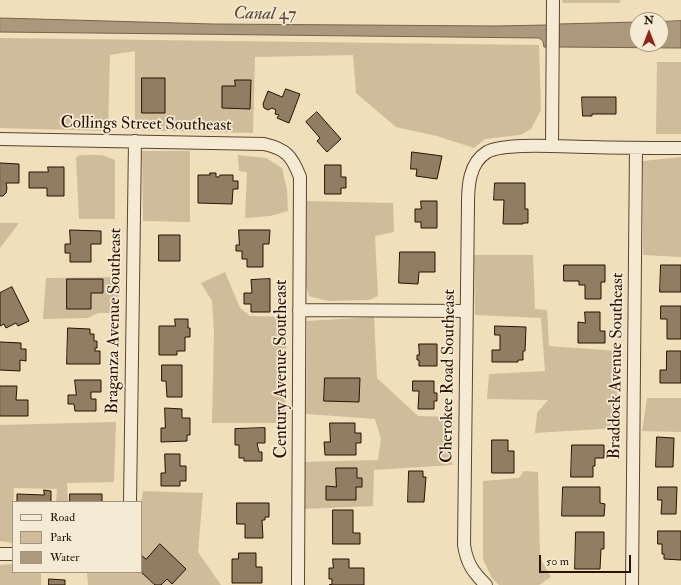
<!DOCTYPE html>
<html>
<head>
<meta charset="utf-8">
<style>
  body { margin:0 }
  #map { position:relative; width:681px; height:585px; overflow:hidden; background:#efdfbb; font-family:"IM FELL Double Pica",serif }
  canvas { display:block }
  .legend { position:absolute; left:12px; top:501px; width:130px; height:72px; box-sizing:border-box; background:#f5ead3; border:1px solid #a4947f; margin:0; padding:5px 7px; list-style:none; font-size:12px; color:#2a1201 }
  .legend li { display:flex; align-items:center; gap:8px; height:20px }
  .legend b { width:20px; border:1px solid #a4947f }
  .north { position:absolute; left:629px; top:12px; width:40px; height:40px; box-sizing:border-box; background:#f5ead3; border:1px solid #a4947f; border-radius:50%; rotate:0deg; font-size:11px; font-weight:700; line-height:16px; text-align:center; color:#2a1201 }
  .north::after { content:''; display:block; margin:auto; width:14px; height:18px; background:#8f2418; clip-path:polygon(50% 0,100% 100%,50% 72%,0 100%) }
  .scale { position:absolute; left:539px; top:555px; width:92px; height:18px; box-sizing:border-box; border:2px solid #2a1201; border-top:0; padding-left:5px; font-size:12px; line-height:14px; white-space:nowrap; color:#2a1201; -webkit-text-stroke:3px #f5ead3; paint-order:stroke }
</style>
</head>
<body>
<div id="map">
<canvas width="681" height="585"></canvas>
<ul class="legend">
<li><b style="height:5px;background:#f5ead3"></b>Road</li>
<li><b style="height:11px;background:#cebc9b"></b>Park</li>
<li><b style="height:11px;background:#ac997c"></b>Water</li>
</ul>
<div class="north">N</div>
<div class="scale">50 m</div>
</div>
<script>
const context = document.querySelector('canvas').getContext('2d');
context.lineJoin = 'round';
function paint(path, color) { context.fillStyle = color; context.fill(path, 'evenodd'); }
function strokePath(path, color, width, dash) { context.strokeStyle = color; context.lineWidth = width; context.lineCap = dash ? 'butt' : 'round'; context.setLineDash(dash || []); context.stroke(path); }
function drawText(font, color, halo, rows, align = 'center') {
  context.font = font + ' "IM FELL Double Pica",serif'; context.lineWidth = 3.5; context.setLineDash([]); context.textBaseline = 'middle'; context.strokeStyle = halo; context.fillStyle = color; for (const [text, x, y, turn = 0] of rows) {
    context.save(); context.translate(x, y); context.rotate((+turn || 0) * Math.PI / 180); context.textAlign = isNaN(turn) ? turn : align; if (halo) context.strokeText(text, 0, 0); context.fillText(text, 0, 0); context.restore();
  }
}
const green = new Path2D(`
  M562 0H620V3H563Z
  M0 38 539 45 541 110 531 129 520 135 485 139 474 148 437 136 396 127 356 93 353 55 255 57 253 133 135 130V51L110 55 108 131 0 128Z
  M657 62H681V134H656Z
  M142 151H190V222L143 221Z
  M82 155H102L115 160V219H79L76 157Z
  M238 155 266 158 282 168 287 190 288 211 270 216 245 218 247 172 239 171Z
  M681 157V257L643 255V161Z
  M307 201 393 203 394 232 375 236 378 296 369 300 328 301 309 296 306 286Z
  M0 223H19L0 248Z
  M474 255H533L535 309 547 310 549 346 618 351 616 428 535 433 537 413 548 400 487 399 489 374 545 371 541 318 475 315Z
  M225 272 240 308 250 316 287 317 285 423H212L214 332 212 301 201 283Z
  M119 277 118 313H98L88 318 43 319 46 278Z
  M374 317 377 378 418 416 454 417 452 465 374 470 373 506 303 509V462L378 460 381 439 375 419 306 414 307 321Z
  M647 398H681V432L642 431Z
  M116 422 114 482 67 483 68 502H56L57 489 14 488 12 523 13 524V543L0 541V425Z
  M524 471 538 472 540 558 551 577 539 585H499L492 578 483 559V481L519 478Z
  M143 491 203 493 198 552 221 585H88L87 572H141V504Z
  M13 564V572H41V585H0V565Z`);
const water = new Path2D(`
  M0 18 213 24 495 26 547 25V47H544L543 41 539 38 0 32Z
  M681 21V48L559 47V24L637 22V44H661V22Z`);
const building = new Path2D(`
  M142 78H165V113H142Z
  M235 80H251L250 109 222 108V86H235Z
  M286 89 300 94 289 123 277 118 279 115 275 114 276 110 272 108 268 110 264 108 263 104 268 91 282 97Z
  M582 97H616V114H592V116H583Z
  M317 112 341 139 327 152 317 141 320 138 306 122Z
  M412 152 442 156 437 179 416 176 417 169H411Z
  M0 163 19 164V183H6L7 188 6 193 3 196H0Z
  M325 165H341V177H346V188H341V194H325Z
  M48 167H64V196H47V188H29V172H48Z
  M210 173H216V177H219L220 175H233V181H238V189H233L232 204 198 203V175H210Z
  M495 183H525V209H528V223H523V224H503L504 200H494Z
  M421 201H437V228H421V222H415V209H421Z
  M70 230 101 231V244H91V262H70V253H65V244H70Z
  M239 230H270L269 244H263V267H247V259H242V251H236V245H239Z
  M159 235H180V261H159Z
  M400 252H435V272H419L418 284 399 283Z
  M564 265H605V282H601V299H585V285H579V281H564Z
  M661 265H681V292H660Z
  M67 279H103V293H91V309H67Z
  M270 279V312H251V304H244V293H252L251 280Z
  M12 287 29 321 18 326 16 323 6 328 4 324 0 326V293Z
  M661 306H681V339H667V319H661Z
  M585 312H600V331H605V343H578V322L585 323Z
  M175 319H188V328H190V337H185V351H177V355H159V326H175Z
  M495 326 526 327 525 351H523V360H518V362H492V350H500V335H495Z
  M68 328 90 329V334H94V341H97V348H95V351H100V364H67Z
  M0 342 21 343V349H26V361L20 360V371L0 370Z
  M419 344H437V366H419V360H417V355H419Z
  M667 351H681V383H660V370H666Z
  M162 365H182V397H167L166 381H162Z
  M325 378H360L359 402 324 401Z
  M75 380H101V392H91V399H96V411H75L74 404H68V395H76Z
  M413 381H434V393H437V401H434V409H418L419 391H413Z
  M0 386H17L16 400H28V416H0Z
  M165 408 182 409V418H190V435H187V441L161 442V428H165Z
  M330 423H355V433H361V443H356V455H325L324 442H330Z
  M265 428V443H257L259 452H262V461H244V458H239V445H235V429Z
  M657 437 674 438 673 467H656Z
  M492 440H508V451H514V473H492Z
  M572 445H604V458H595V466H593V477H571Z
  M165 454H180V466H186V481H180V486H161V473H165Z
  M336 468H357V478H362V487H356V500H326V486L336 487Z
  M409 471H423V477H426L424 502H408Z
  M563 487H600V503L605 504 604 516H562Z
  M658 487H677L676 514H661L662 500H658Z
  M44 490 51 491V502H17V494L44 495Z
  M70 494H102V502H70Z
  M237 503H269V517H265V520H262L263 538H245V524H237Z
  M333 510H353V533H360V544H333Z
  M658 531H681V560L664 559V554H662V544H658Z
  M576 532H604V549H601L600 569H575Z
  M160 544 186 569 172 584 167 579 161 585H155L141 572V557L142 556 146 559Z
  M239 553H256V567H262V583H232V559H238Z
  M333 559H349V568H364V585H329L332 584V579H329V568H333Z
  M49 579 65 580V585H49Z`);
const street = new Path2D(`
  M0 139 264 144C286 149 292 156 300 177L298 585
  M552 146 553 0
  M299 310 466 311
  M130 502 135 141
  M0 554H13
  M486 585C473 572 467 564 464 545L468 204C468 186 469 163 487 152 504 142 567 147 590 147 620 148 651 148 681 148
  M632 585 636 148`);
const streetNames = [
  ["Collings Street Southeast",146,125,1],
  ["Braganza Avenue Southeast",115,321,-89],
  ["Braddock Avenue Southeast",617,366,-89],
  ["Century Avenue Southeast",282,369,-90],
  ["Cherokee Road Southeast",449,376,-89]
];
const waterNames = [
  ["Canal 47",265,15,1]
];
paint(green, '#cebc9b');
paint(water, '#ac997c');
strokePath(water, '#78634b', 1);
paint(building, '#907d62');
strokePath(building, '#2a1201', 1);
strokePath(street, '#5b4530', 14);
strokePath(street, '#f5ead3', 12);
drawText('17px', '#2a1201', '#f5ead3', streetNames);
drawText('italic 18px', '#5e4832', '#f5ead3', waterNames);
</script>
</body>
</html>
